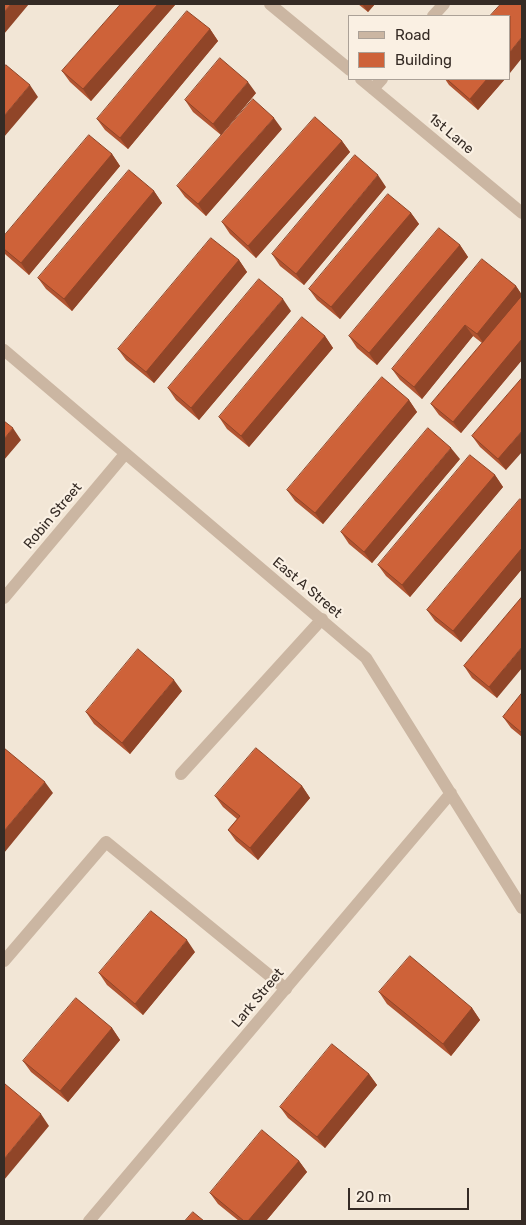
<!DOCTYPE html>
<html>
<head>
<meta charset="utf-8">
<style>
  body { margin:0 }
  #map { position:relative; width:526px; height:1225px; overflow:hidden; background:#f2e6d6; font-family:Rubik,sans-serif }
  canvas { display:block }
  .frame { position:absolute; inset:0; border:5px solid #352b25; pointer-events:none }
  .legend { position:absolute; left:348px; top:15px; width:162px; height:65px; box-sizing:border-box; background:#faf0e3; border:1px solid #aba197; margin:0; padding:6px 9px; list-style:none; font-size:15px; color:#352b25 }
  .legend li { display:flex; align-items:center; gap:10px; height:25px }
  .legend b { width:25px; border:1px solid #aba197 }
  .scale { position:absolute; left:348px; top:1188px; width:121px; height:22px; box-sizing:border-box; border:2px solid #352b25; border-top:0; padding-left:6px; font-size:15px; line-height:18px; white-space:nowrap; color:#352b25; -webkit-text-stroke:4px #faf0e3; paint-order:stroke }
</style>
</head>
<body>
<div id="map">
<canvas width="526" height="1225"></canvas>
<div class="frame"></div>
<ul class="legend">
<li><b style="height:6px;background:#cbb6a2"></b>Road</li>
<li><b style="height:14px;background:#ce6239"></b>Building</li>
</ul>
<div class="scale">20 m</div>
</div>
<script>
const context = document.querySelector('canvas').getContext('2d');
context.lineJoin = 'round';
function strokePath(path, color, width, dash) { context.strokeStyle = color; context.lineWidth = width; context.lineCap = dash ? 'butt' : 'round'; context.setLineDash(dash || []); context.stroke(path); }
function paint(path, color) { context.fillStyle = color; context.fill(path, 'evenodd'); }
function drawText(font, color, halo, rows, align = 'center') {
  context.font = font + ' Rubik,sans-serif'; context.lineWidth = 4.5; context.setLineDash([]); context.textBaseline = 'middle'; context.strokeStyle = halo; context.fillStyle = color; for (const [text, x, y, turn = 0] of rows) {
    context.save(); context.translate(x, y); context.rotate((+turn || 0) * Math.PI / 180); context.textAlign = isNaN(turn) ? turn : align; if (halo) context.strokeText(text, 0, 0); context.fillText(text, 0, 0); context.restore();
  }
}
const service = new Path2D(`
  M181 774 322 619
  M4 961 106 842 286 989`);
const minor = new Path2D(`
  M270 4 350 70
  M433 16 444 4
  M361 79 522 213
  M373 89 382 79
  M4 350 366 658 522 908
  M4 598 125 454
  M89 1221 451 793`);
const wall = new Path2D(`
  M121 4H174L175 5 91 101 70 82 62 71Z
  M358 4H375L368 12Z
  M210 29 218 41 128 149 105 130 97 119Z
  M445 79H505L478 110 449 85Z
  M256 93 221 135 193 112 185 100Z
  M282 129 206 216 185 197 177 186Z
  M342 141 350 152 256 258 230 234 222 222Z
  M112 154 120 166 29 275 6 255 4 253V236Z
  M386 187 304 285 280 266 272 254Z
  M154 191 162 203 72 311 46 289 38 278Z
  M411 213 419 224 340 319 317 300 309 289Z
  M460 245 468 257 377 365 357 348 349 336Z
  M239 260 247 272 154 383 126 360 118 349Z
  M516 286 522 295V360L461 433 439 415 431 404 482 343 473 336 422 399 400 380 392 369Z
  M291 311 199 420 176 400 168 388Z
  M325 336 333 348 249 447 227 429 219 417Z
  M522 378 506 470 480 447 472 436Z
  M409 400 417 412 323 524 295 501 287 490Z
  M460 459 372 563 349 544 341 532Z
  M495 475 503 487 410 597 386 576 378 565Z
  M522 500V569L461 642 435 621 427 610Z
  M522 597 497 698 472 678 464 666Z
  M182 691 130 754 94 724 86 712Z
  M522 693V737L511 728 503 717Z
  M302 786 310 798 258 860 236 841 228 830 237 819 223 807 215 796Z
  M195 952 143 1015 107 985 99 973Z
  M379 992 472 1008 480 1020 451 1056 387 1004Z
  M112 1028 120 1040 68 1102 31 1072 23 1061Z
  M369 1074 377 1085 325 1148 288 1118 280 1107Z
  M299 1161 307 1172 266 1221H239L218 1204 210 1193Z`);
const shadedWall = new Path2D(`
  M11 4H29L4 34V12Z
  M158 4H174L175 5 91 101 83 89Z
  M362 4H375L368 12Z
  M210 29 218 41 128 149 120 138Z
  M522 37V58L510 73V52Z
  M487 79H505L478 110 470 99Z
  M248 82 256 93 221 135 213 124Z
  M30 85 38 97 4 137V116Z
  M274 118 282 129 206 216 198 204Z
  M342 141 350 152 256 258 248 246Z
  M112 154 120 166 29 275 21 263Z
  M378 175 386 187 304 285 296 274Z
  M154 191 162 203 72 311 64 299Z
  M411 213 419 224 340 319 331 307Z
  M460 245 468 257 377 365 369 353Z
  M239 260 247 272 154 383 146 372Z
  M516 286 522 295V300L485 345 477 334Z
  M283 299 291 311 199 420 191 408Z
  M465 325 473 336 422 399 414 387Z
  M325 336 333 348 249 447 241 436Z
  M522 339V360L461 433 453 422Z
  M409 400 417 412 323 524 315 513Z
  M13 428 21 440 4 460V439Z
  M522 431V452L506 470 498 459Z
  M451 448 460 459 372 563 364 552Z
  M495 475 503 487 410 597 402 585Z
  M522 548V569L461 642 453 631Z
  M522 647V668L497 698 489 687Z
  M174 680 182 691 130 754 122 743Z
  M45 782 53 793 4 853V831Z
  M302 786 310 798 258 860 250 848Z
  M187 940 195 952 143 1015 135 1004Z
  M472 1008 480 1020 451 1056 443 1044Z
  M112 1028 120 1040 68 1102 60 1091Z
  M369 1074 377 1085 325 1148 317 1137Z
  M41 1114 49 1126 4 1180V1159Z
  M299 1161 307 1172 266 1221H248Z`);
const building = new Path2D(`
  M4 4H11L4 12Z
  M121 4H158L83 89 62 71Z
  M501 4H522V37L510 52V16H490Z
  M187 11 210 29 120 138 97 119Z
  M220 58 248 82 213 124 185 100Z
  M6 65 30 85 4 116V68Z
  M447 79H487L470 99Z
  M253 99 274 118 198 204 177 186Z
  M315 117 342 141 248 246 222 222Z
  M89 135 112 154 21 263 4 249V236Z
  M355 155 378 175 296 274 272 254Z
  M129 170 154 191 64 299 38 278Z
  M388 194 411 213 331 307 309 289Z
  M439 228 460 245 369 353 349 336Z
  M211 238 239 260 146 372 118 349Z
  M482 259 516 286 477 334 465 325 414 387 392 369Z
  M259 279 283 299 191 408 168 388Z
  M521 297 522 298V339L453 422 431 404Z
  M302 317 325 336 241 436 219 417Z
  M382 377 409 400 315 513 287 490Z
  M522 378V431L498 459 472 436Z
  M4 421 13 428 4 439Z
  M428 428 451 448 364 552 341 532Z
  M470 455 495 475 402 585 378 565Z
  M520 499 522 500V548L453 631 427 610Z
  M522 597V647L489 687 464 666Z
  M138 649 174 680 122 743 86 712Z
  M522 693V733L503 717Z
  M4 748 45 782 4 831Z
  M256 748 302 786 250 848 228 830 240 816 215 796Z
  M151 911 187 940 135 1004 99 973Z
  M410 956 472 1008 443 1044 379 992Z
  M76 998 112 1028 60 1091 23 1061Z
  M332 1044 369 1074 317 1137 280 1107Z
  M5 1084 41 1114 4 1159V1086Z
  M262 1130 299 1161 248 1221H244L210 1193Z
  M193 1212 204 1221H185Z`);
const streetNames = [
  ["1st Lane",451,134,40],
  ["Robin Street",53,516,-50],
  ["East A Street",307,588,40],
  ["Lark Street",258,998,-50]
];
strokePath(service, '#cbb6a2', 12);
strokePath(minor, '#cbb6a2', 12);
paint(wall, '#b15431');
paint(shadedWall, '#904528');
paint(building, '#ce6239');
strokePath(building, '#904528', 1);
drawText('14px', '#352b25', '#faf0e3', streetNames);
</script>
</body>
</html>
